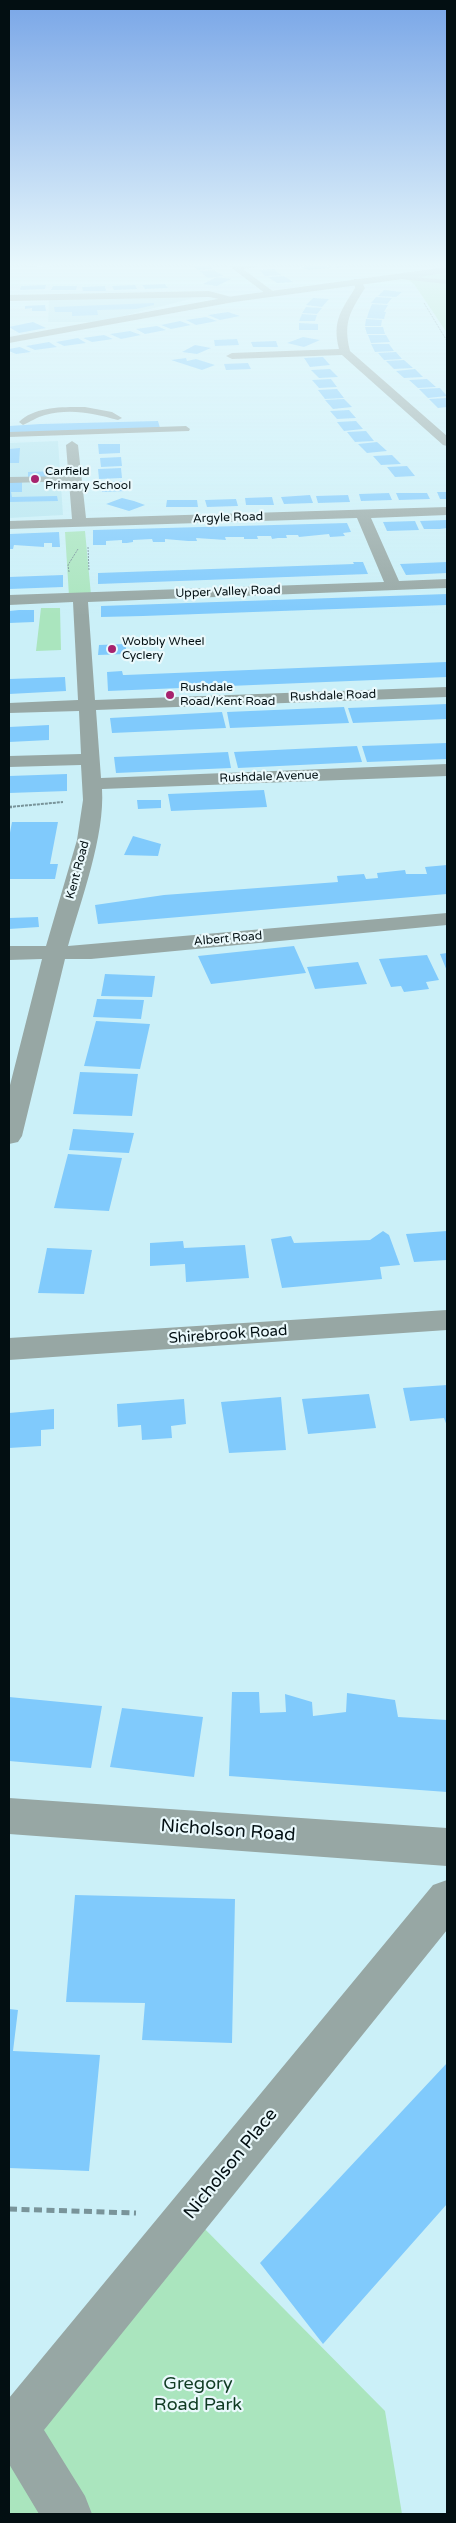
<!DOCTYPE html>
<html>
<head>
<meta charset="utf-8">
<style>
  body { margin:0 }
  #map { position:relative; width:456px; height:2523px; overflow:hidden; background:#cbf0f8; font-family:"Varela Round",sans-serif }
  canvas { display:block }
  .frame { position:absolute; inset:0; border:10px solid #030f12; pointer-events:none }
</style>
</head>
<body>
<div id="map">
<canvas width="456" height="2523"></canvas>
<div class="frame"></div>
</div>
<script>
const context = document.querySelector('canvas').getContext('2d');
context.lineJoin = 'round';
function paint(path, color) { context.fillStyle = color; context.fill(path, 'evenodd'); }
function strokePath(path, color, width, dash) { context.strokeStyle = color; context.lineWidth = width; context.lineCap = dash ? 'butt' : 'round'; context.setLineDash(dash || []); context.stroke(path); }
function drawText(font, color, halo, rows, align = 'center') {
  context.font = font + ' "Varela Round",sans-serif'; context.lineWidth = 4.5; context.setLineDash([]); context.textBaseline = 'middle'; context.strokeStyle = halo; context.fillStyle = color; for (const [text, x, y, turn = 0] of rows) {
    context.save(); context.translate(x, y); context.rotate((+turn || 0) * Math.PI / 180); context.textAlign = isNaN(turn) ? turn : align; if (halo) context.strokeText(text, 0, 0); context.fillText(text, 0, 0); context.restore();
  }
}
const built = new Path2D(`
  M191 294 192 298 190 299 99 322H48L49 298Z
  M58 441 63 515 9 518V443Z`);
const green = new Path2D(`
  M447 273V333L414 284 405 278Z
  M85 531 91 595 69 596 65 532Z
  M41 608H60L61 650 36 651Z
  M190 2214 385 2411 402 2514H9V2444L15 2428Z`);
const building = new Path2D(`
  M351 262 354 264 338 268 326 263Z
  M27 263H50V266L27 267Z
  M205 263 213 269 198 270 191 264Z
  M323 264 330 268 308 270 300 267Z
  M274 269 281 275 265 276 259 270Z
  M214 270 223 276 208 278 199 271Z
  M284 276 293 282 277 283 268 277Z
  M217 277 231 279 217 286 203 284Z
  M165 284 168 288 145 289 142 285Z
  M46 285 45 289 20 290 21 286Z
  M135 285 137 289 114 290 112 286Z
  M53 286H77L76 290H51Z
  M105 286 106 291H83L82 287Z
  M384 290 402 292 396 297 378 296Z
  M376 297 392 298 387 304 371 303Z
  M313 298 329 299 322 307 306 305Z
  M154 303V305L136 309 97 310 98 315 72 316V312H55L54 307Z
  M372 304 388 305 384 312H386L384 319 367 318 369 311 380 312 369 311Z
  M45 305 46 311H32V308L25 309V306Z
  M306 307 322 308 317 314 302 313Z
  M228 312 240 316 220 320 208 315Z
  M302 314 317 315 315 321H299Z
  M206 317 217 321 196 325 186 320Z
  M366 319 382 320 381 326H365Z
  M180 321 191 325 171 329 161 325Z
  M33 322 46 328 19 333 9 327Z
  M299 323 318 324V330H299Z
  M157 326 166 330 145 334 136 329Z
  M365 327H383L385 334H367Z
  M130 331 141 335 121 339 110 334Z
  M104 335 113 339 92 342 83 338Z
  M368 335H386L390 342 371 343Z
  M303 337 320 340 304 347 287 343Z
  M78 338 86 343 64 346 56 342Z
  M237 339 239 345 215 346 214 340Z
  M276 341 278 347H253L251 342Z
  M49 342 57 347 35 350 26 346Z
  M371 344H389L394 351 375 352Z
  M195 345 211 348 197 354 182 352Z
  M20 347 31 352 16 354 9 351V349Z
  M396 352 402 359 384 360 378 353Z
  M323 357 330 365 310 367 304 358Z
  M186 358 187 361 196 359 215 365 202 370 171 360Z
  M404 360 413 368 394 369 386 361Z
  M248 363 251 369 226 370 224 364Z
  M330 369 338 377 319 378 311 370Z
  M415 369 423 377 404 378 396 371Z
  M331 379 337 387 319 388 312 380Z
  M427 379 436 387 418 388 409 380Z
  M440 388 447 396 428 398 419 389Z
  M337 389 344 398 325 399 318 390Z
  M446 398 447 407 438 408 429 399Z
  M344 399 352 407 333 409 325 400Z
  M349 410 356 418 337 419 330 411Z
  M158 421 160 428 9 433V426L40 424Z
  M356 421 363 429 344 431 337 422Z
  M366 431 374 441 355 442 347 432Z
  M377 442 387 451 367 453 358 444Z
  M98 444H120V453L99 454Z
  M20 448 19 463H9V449Z
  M392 455 401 464 381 465 373 456Z
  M121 457 122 466 101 467 100 458Z
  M407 466 415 476 395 477 387 467Z
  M121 468 122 478 99 479 98 469Z
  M58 471V477L28 478V472Z
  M22 481V492H11L12 497 57 496 58 501 9 502V482Z
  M125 481 126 491 102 492 101 482Z
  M437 492H447V499H440Z
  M389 493 392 500 361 501 359 494Z
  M396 493H427L430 499 399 500Z
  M310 495 313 503 284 504 281 497Z
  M348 495 350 502 318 503 316 496Z
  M272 497 274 505H246L245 498Z
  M122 498 134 501 145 505 129 511 106 504Z
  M236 499 238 506 207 507 205 500Z
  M167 500H197L198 507H166Z
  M447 520V528L440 529H424L420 521Z
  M415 521 419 530 387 531 383 522Z
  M347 523 351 532 343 533 345 536 330 537 329 534 299 537 298 535H286L287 538H278L272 539 271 536H257L258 539H244V537H225L226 540 196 538 197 541H188L165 539V542H153L152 539 133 540V542L127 543H122V540L106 541V545H93V530Z
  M59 532 60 547H52V543H44V547L14 545 13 549H9V534Z
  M353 562H363L368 574 98 584V573L354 564Z
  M447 562V573L406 575 400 564Z
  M63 575V587L9 589V577Z
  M447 594V605L143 616 101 617V606Z
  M19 610H34V622L9 623V611Z
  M126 644V654L98 655 99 645Z
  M447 662V677L108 691 107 672 122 671 123 675H125Z
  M65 677 66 691 9 694V679Z
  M447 704V719L353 723 348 708Z
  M344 707 349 723 230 728 227 712Z
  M222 712 226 728 112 733 110 718Z
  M49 725V740L9 742V727Z
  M447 743V759L367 762 362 746Z
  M357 746 362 762 238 768 234 752Z
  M228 752 231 768 116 773 114 757Z
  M67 774V791L9 793V776Z
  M264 790 267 807 171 811 168 794Z
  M137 800H161V808L138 809Z
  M12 822H58L50 864H58L55 879H9V838Z
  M133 836 161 844 158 856 124 855Z
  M447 865V894L98 924 95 905 164 895 338 882 337 876 364 874 366 879 378 878 377 873 405 870 406 874H427L425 867Z
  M38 917 39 927 9 929V918Z
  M294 946 306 973 211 984 198 956Z
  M447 953V971L440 954Z
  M427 955 439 980 426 982 429 989 404 992 401 986 391 987 379 959Z
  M358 962 367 984 315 989 307 967Z
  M105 974 155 976 152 997 101 996Z
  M97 999 144 1000 141 1019 93 1017Z
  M96 1021 150 1024 140 1069 84 1066Z
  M80 1072 138 1074 132 1116 73 1114Z
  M73 1129 134 1133 129 1153 69 1150Z
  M68 1154 122 1158 109 1211 54 1208Z
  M383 1231 389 1235 400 1265 380 1267 382 1279 282 1288 271 1239 291 1236 294 1243 370 1240Z
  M447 1231V1260L414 1262 406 1234Z
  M183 1241 184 1248 245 1245 249 1278 186 1282 185 1264 150 1266V1243Z
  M47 1248 92 1250 84 1294 38 1293Z
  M447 1385V1426L444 1418 410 1421 403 1388Z
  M369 1394 376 1428 308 1434 302 1399Z
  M281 1397 286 1450 229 1453 221 1402Z
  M184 1399 186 1424 171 1426 172 1438 142 1440 141 1425 118 1427 117 1404Z
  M54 1409V1429L41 1430V1446L9 1448V1413Z
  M232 1692H259L260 1713 286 1712 285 1694 312 1702 313 1716 346 1712 347 1693 395 1700 398 1717 447 1720V1792L229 1776Z
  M9 1697 102 1706 91 1768 9 1761Z
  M122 1708 203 1717 194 1777 110 1767Z
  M75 1895 235 1899 232 2043 142 2040 145 2003 66 2002Z
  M9 2009 18 2010 13 2051 100 2055 89 2171 9 2168Z
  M447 2063V2204L323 2344 260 2263Z`);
const pathFar3 = new Path2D(`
  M424 303 447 341
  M88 547 89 571
  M69 572 68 565 78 549`);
const pathFar2 = new Path2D(`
  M9 807 63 802`);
const pathFar1 = new Path2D(`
  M9 807H12`);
const path = new Path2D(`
  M9 2209 136 2213`);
const service = new Path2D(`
  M393 275 447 280V284L391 278Z
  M85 407 112 412 122 418 118 420C93 413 70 408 45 415 37 417 30 422 23 425L19 422C35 406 64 407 85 407Z
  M186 426 190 429 189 431 9 437V432Z
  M75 476 80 479 78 481 9 483V477Z`);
const minor = new Path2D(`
  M224 262H285L243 269 274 292 275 294 270 297Z
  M354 279H360L365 288C350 312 343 322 350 351L447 436V446L443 445 342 355 232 359 226 356 232 353 339 349C332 321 341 311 355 288Z
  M209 291 239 299 234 302 209 297 9 301V295Z
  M72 441 78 445 86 518 447 507V515L371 518 399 581 447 579V588L88 602 95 700 447 687V697L96 710 101 778 447 764V776L102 789C105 836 81 900 68 946L447 913V925L91 959H65L22 1136 18 1142 9 1144V1089L42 959 9 960V946H46L77 840 83 800 81 765 9 767V756L81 754 79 711 9 713V703L78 700 73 602 9 605V595L384 582 357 518 9 529V521L72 519 66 445Z
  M447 1310V1330L9 1360V1338Z
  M9 1798 447 1828V1866L9 1834Z
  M447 1880V1930L44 2430 85 2496 92 2514H39L9 2464V2398L433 1885Z`);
const tertiary = new Path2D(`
  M447 267V273L234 302 9 343V337L234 296Z`);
const markers = [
  [35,479,5,"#a7236e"],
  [112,649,5,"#a7236e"],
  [170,695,5,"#a7236e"]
];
const farPoinames = [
  ["Carfield",45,472],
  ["Primary School",45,486],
  ["Wobbly Wheel",122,642],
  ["Cyclery",122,656],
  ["Rushdale",180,688],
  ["Road/Kent Road",180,702]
];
const farStreetnames = [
  ["Argyle Road",228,518,-2],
  ["Upper Valley Road",228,592,-2],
  ["Rushdale Road",333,696,-2],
  ["Rushdale Avenue",269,777,-2],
  ["Kent Road",78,870,-75],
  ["Albert Road",228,939,-5]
];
const streetNames = [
  ["Shirebrook Road",228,1335,-4]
];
const nearStreetnames = [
  ["Nicholson Road",228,1831,4],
  ["Nicholson Place",231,2164,-51]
];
const nearParknames = [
  ["Gregory",198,2384],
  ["Road Park",198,2405]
];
paint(built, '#b7e6f0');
paint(green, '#aae5be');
paint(building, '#80cafc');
strokePath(pathFar3, '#79949a', 1, [2, 1]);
strokePath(pathFar2, '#79949a', 2, [3, 1]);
strokePath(pathFar1, '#79949a', 2.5, [4, 2]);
strokePath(path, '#79949a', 5, [8, 4.5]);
paint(service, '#97a7a4');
paint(minor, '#97a7a4');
paint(tertiary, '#97a7a4');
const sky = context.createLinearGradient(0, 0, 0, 616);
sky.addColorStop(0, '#79a6e7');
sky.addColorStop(0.43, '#e8f8fc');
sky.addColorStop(1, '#e8f8fc00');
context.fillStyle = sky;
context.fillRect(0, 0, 456, 616);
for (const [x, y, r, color] of markers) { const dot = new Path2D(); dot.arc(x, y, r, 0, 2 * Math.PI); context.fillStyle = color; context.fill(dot); strokePath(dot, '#eaf9fc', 2); }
drawText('12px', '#030f12', '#eaf9fc', farPoinames, 'left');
drawText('12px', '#030f12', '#eaf9fc', farStreetnames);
drawText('15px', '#030f12', '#eaf9fc', streetNames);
drawText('18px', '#030f12', '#eaf9fc', nearStreetnames);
drawText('18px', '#103b23', '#eaf9fc', nearParknames);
</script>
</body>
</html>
